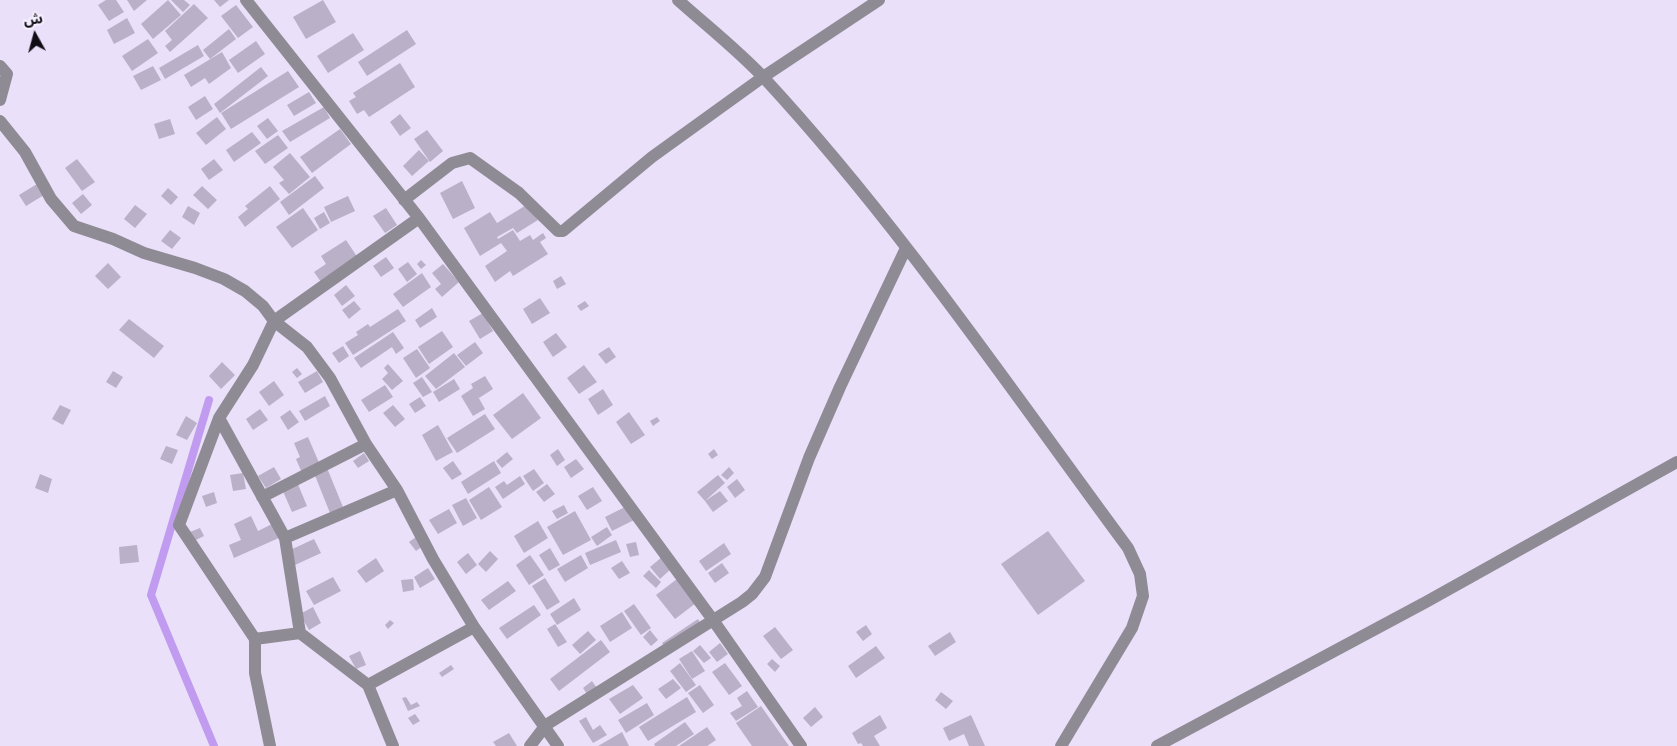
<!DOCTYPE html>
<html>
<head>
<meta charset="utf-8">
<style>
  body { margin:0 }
  #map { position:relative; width:1677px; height:746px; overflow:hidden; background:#eae0f9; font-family:"Varela Round","Noto Sans Arabic",sans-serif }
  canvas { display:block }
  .north { position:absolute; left:10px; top:10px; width:50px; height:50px; -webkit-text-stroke:4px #f5effe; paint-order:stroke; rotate:353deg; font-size:14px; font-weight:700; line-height:20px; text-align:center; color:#100d15 }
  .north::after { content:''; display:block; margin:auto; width:18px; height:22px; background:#100d15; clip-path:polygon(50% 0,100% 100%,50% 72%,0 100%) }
</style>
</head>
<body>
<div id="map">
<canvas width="1677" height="746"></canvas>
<div class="north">ش</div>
</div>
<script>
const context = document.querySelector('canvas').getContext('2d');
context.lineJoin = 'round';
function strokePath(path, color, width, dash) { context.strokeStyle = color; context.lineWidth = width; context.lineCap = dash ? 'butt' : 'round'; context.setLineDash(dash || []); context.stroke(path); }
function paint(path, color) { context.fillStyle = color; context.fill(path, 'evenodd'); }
const stream = new Path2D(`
  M209 400 151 595 214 746`);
const building = new Path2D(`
  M106 0H116L124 12 109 21 98 5Z
  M127 0H147L134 11Z
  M168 0 181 15 153 39 141 24Z
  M171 0H184L190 5 183 12Z
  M214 0H229L220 7Z
  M323 0 336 22 306 39 293 17Z
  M194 4 208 18 170 52 165 46 172 40 165 31Z
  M236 5 253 27 238 38 221 16Z
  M127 18 135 33 114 44 107 30Z
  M229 29 236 39 210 59 203 50Z
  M407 30 416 44 367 76 358 62Z
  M353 33 364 50 328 73 317 56Z
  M148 39 158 53 132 71 122 56Z
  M256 41 265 54 238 73 229 60Z
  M198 45 204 56 165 79 159 68Z
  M222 52 231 68 209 84 205 78 191 87 184 75Z
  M400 63 415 87 369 117 364 110 357 114 349 101 356 97 353 93Z
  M153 66 161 80 141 90 133 76Z
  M261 67 268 76 220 113 214 104Z
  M288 71 299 87 231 129 221 113Z
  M309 92 316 103 294 116 287 105Z
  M205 96 213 109 196 120 188 107Z
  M324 107 330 118 290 142 282 131Z
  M400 114 411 128 400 136 390 122Z
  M217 117 226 129 206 145 196 133Z
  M268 118 278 131 267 139 257 126Z
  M170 119 175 134 159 139 154 124Z
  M340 129 351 144 312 173 300 157Z
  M427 130 443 151 430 162 414 139Z
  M252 132 261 143 234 162 226 150Z
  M278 135 288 148 265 164 255 151Z
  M419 150 429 161 412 176 403 166Z
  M290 153 310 177 289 194 279 183 284 180 273 167Z
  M77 159 95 182 82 191 65 168Z
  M214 159 223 170 209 180 201 169Z
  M315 176 324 188 289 215 280 202Z
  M462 181 475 208 453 219 440 193Z
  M37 184 44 195 26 206 19 195Z
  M202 186 217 200 208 209 193 195Z
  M270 186 280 199 245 227 238 217 248 209 245 206Z
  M168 188 178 197 171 205 161 196Z
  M83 194 92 205 81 214 72 203Z
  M348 196 355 211 331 222 324 207Z
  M528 204 538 220 517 233 513 228 497 237 498 239 513 230 520 241 530 235 533 240 543 233 546 238 540 242 548 254 513 276 510 271 495 282 485 266 507 251 501 243 480 256 464 228 490 212 497 223Z
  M135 205 147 214 135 228 124 219Z
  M188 206 200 213 194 225 182 217Z
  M303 208 318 230 292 248 276 227Z
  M386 208 397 225 385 233 373 216Z
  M324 212 330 223 320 229 314 218Z
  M170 230 181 238 172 249 161 241Z
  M346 240 358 258 321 282 314 272 326 264 321 256Z
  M386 257 394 268 381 277 373 266Z
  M421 260 426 265 421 269 417 264Z
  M408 262 417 274 407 282 398 269Z
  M108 263 121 277 108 289 95 276Z
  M443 264 459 282 442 297 435 289 441 284 432 273Z
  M422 273 431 287 403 307 393 294Z
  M561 276 566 284 557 289 553 281Z
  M346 285 355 296 342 306 334 295Z
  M540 298 550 313 532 324 523 309Z
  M354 301 361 309 349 319 342 310Z
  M585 301 589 306 581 311 577 306Z
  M432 308 437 317 420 328 415 320Z
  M398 309 406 321 353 355 345 343 358 335 356 332 368 324 370 327Z
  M483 313 493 331 480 339 469 321Z
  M129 319 164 346 154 358 119 330Z
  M442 331 453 347 429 364 418 347Z
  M393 332 404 348 396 354 392 347 361 368 354 358Z
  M556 333 567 347 553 357 543 342Z
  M475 342 483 353 466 366 457 355Z
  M343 346 349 356 339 363 332 353Z
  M609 347 616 357 606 364 598 354Z
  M417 349 430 368 416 378 403 358Z
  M454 353 465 367 436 389 425 376Z
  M222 362 235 375 221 389 209 376Z
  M388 364 403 381 392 390 382 379 388 373 384 368Z
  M584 365 597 382 579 394 567 378Z
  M297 368 302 374 297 378 292 372Z
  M113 371 123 377 116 388 106 382Z
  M317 371 323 382 305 393 298 382Z
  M485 376 493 389 479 398 476 393 485 409 473 416 461 396 473 388 471 384Z
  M422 377 432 392 423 397 413 383Z
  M454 379 460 389 439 402 433 392Z
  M274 381 284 395 269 406 259 392Z
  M385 385 393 397 369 412 361 400Z
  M603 389 613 405 598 415 588 399Z
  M523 393 541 418 512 439 493 415Z
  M325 396 330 406 305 421 299 411Z
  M420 397 426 406 415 413 409 404Z
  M60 405 71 410 63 425 52 419Z
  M393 405 405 419 395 427 383 413Z
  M260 409 268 420 253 430 246 419Z
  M290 410 299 422 288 430 280 417Z
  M629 412 645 435 631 444 616 422Z
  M485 414 495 429 457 453 447 438Z
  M186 416 197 423 187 440 176 435Z
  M657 417 660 421 653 426 650 421Z
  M438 425 453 452 436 461 422 435Z
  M308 437 320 465 302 473 296 459 300 457 294 443Z
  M166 446 178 450 172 464 160 459Z
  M558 449 565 460 557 466 550 455Z
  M714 449 718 455 712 459 708 454Z
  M507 452 513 459 502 468 496 461Z
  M364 453 369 461 358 468 353 461Z
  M576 459 584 469 571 478 564 467Z
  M453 461 462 474 452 480 443 468Z
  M494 461 501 473 468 494 461 482Z
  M274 467 281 479 266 488 258 476Z
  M729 467 734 473 727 480 721 475Z
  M327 468 343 507 330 513 314 473Z
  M534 469 544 483 533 491 523 476Z
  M243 473 246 489 233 491 230 475Z
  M40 474 52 479 48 493 35 488Z
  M718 475 725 483 705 501 697 492Z
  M520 476 525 484 503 499 495 487 504 481 507 485Z
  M737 479 745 490 735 498 727 487Z
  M297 482 307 506 292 512 282 489Z
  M547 484 555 494 544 502 536 492Z
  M489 487 502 507 481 520 469 500Z
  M593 487 602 501 587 510 578 496Z
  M720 491 728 501 713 512 705 501Z
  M214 492 217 503 206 507 202 496Z
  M466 498 477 518 463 526 452 505Z
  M564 505 568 513 557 519 552 511Z
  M627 506 634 520 612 531 605 517Z
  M449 509 457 523 438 534 429 520Z
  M575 511 591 540 563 555 547 527Z
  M251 516 258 531 274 523 281 537 234 558 229 545 241 540 234 524Z
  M538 521 548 538 524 553 514 536Z
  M607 527 612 535 597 546 591 537Z
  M200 528 204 536 194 541 190 532Z
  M1048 531 1085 581 1038 615 1001 564Z
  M416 537 423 546 416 551 409 542Z
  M314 539 321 553 295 565 288 551Z
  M616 540 621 552 590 565 585 553Z
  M636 542 639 555 630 557 626 544Z
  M724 543 731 554 706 571 699 561Z
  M137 545 139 562 120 564 119 547Z
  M550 548 560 565 549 571 539 555Z
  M490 551 498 559 486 572 478 564Z
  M468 553 477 565 466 574 457 562Z
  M530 555 544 575 529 585 516 565Z
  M581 555 588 568 565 582 557 569Z
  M662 557 672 568 660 579 650 567Z
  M376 558 384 571 366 583 357 571Z
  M622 561 630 573 619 579 611 568Z
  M722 563 729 573 715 583 708 573Z
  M428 568 435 579 420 588 414 577Z
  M649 570 661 582 656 588 643 576Z
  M333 577 341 591 314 605 306 591Z
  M545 578 560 602 547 610 532 586Z
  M413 579 414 590 403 592 401 580Z
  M677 579 696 603 675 619 656 595Z
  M508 581 516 591 489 610 481 600Z
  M574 598 581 610 557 625 550 614Z
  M634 604 651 628 641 635 624 611Z
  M534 605 541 615 507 639 499 628Z
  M313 607 321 623 309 630 300 614Z
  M622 612 632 628 610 642 600 626Z
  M698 619 702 626 666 649 662 643Z
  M390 620 394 623 388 629 385 625Z
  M555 624 567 642 558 647 547 629Z
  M866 625 872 634 863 641 856 632Z
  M775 627 793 650 781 659 763 636Z
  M650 630 658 640 651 646 643 637Z
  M588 631 596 640 580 654 572 645Z
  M950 632 956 642 935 656 928 646Z
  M601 640 610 652 559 691 550 679Z
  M720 643 728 654 717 662 709 652Z
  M700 645 711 658 704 663 693 651Z
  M876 646 885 658 856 678 848 666Z
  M360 651 366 665 356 669 349 656Z
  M692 651 705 671 692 679 679 659Z
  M772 659 780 666 775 672 767 664Z
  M680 663 696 685 686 692 670 671Z
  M725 663 742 686 729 695 712 672Z
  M451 665 454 669 442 677 439 673Z
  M673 679 681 688 666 699 658 689Z
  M592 681 599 691 589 697 583 688Z
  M633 685 643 698 620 714 609 699Z
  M700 685 714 705 703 713 688 693Z
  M747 691 758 707 736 721 730 713 742 706 737 698Z
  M941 692 953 701 946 709 935 700Z
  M406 697 411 705 417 702 420 706 408 711 402 698Z
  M687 697 696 712 648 741 639 727Z
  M647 703 654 715 626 733 618 720Z
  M761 706 789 746H752L736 723Z
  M815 707 823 717 811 727 803 718Z
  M415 714 420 721 413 725 408 718Z
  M880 715 887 728 874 736 880 746H863L861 743 858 744 852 733Z
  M971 715 985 746H969L964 734 949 741 943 728Z
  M586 717 593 730 600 725 607 735 593 743 579 721Z
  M685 722 694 734 676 746H655L654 744Z
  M707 727 716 740 707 746H679Z
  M622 732 629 746H598Z
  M509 733 517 746H496L493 742Z`);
const minor = new Path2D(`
  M246 0 419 218 713 620 801 746
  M678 0C707 26 739 51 765 79 899 224 1011 390 1128 548L1140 574 1143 596 1132 628 1061 746
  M0 66 7 74 0 100
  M0 121 25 152 51 199 74 226 113 239 144 253 195 268 224 279 245 291 263 306 274 321 307 347 330 378 366 444 397 490 433 559 474 627 558 746
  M404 200 452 163 470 158 519 193 558 231H563L652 157 763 77 879 0
  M219 418 285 538 300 633 368 685 393 746
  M262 497 366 444
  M285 538 397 490
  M255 639 300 633
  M368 685 474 627
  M270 746 255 673V639L179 525 219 418 253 365 274 321 419 218
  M530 746 546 725 742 602 752 594 765 577 809 458 840 387 906 248
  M1157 746 1426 602 1677 462`);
strokePath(stream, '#c09bef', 8);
paint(building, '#bab0c8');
strokePath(minor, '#8f8b95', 12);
</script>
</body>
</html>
